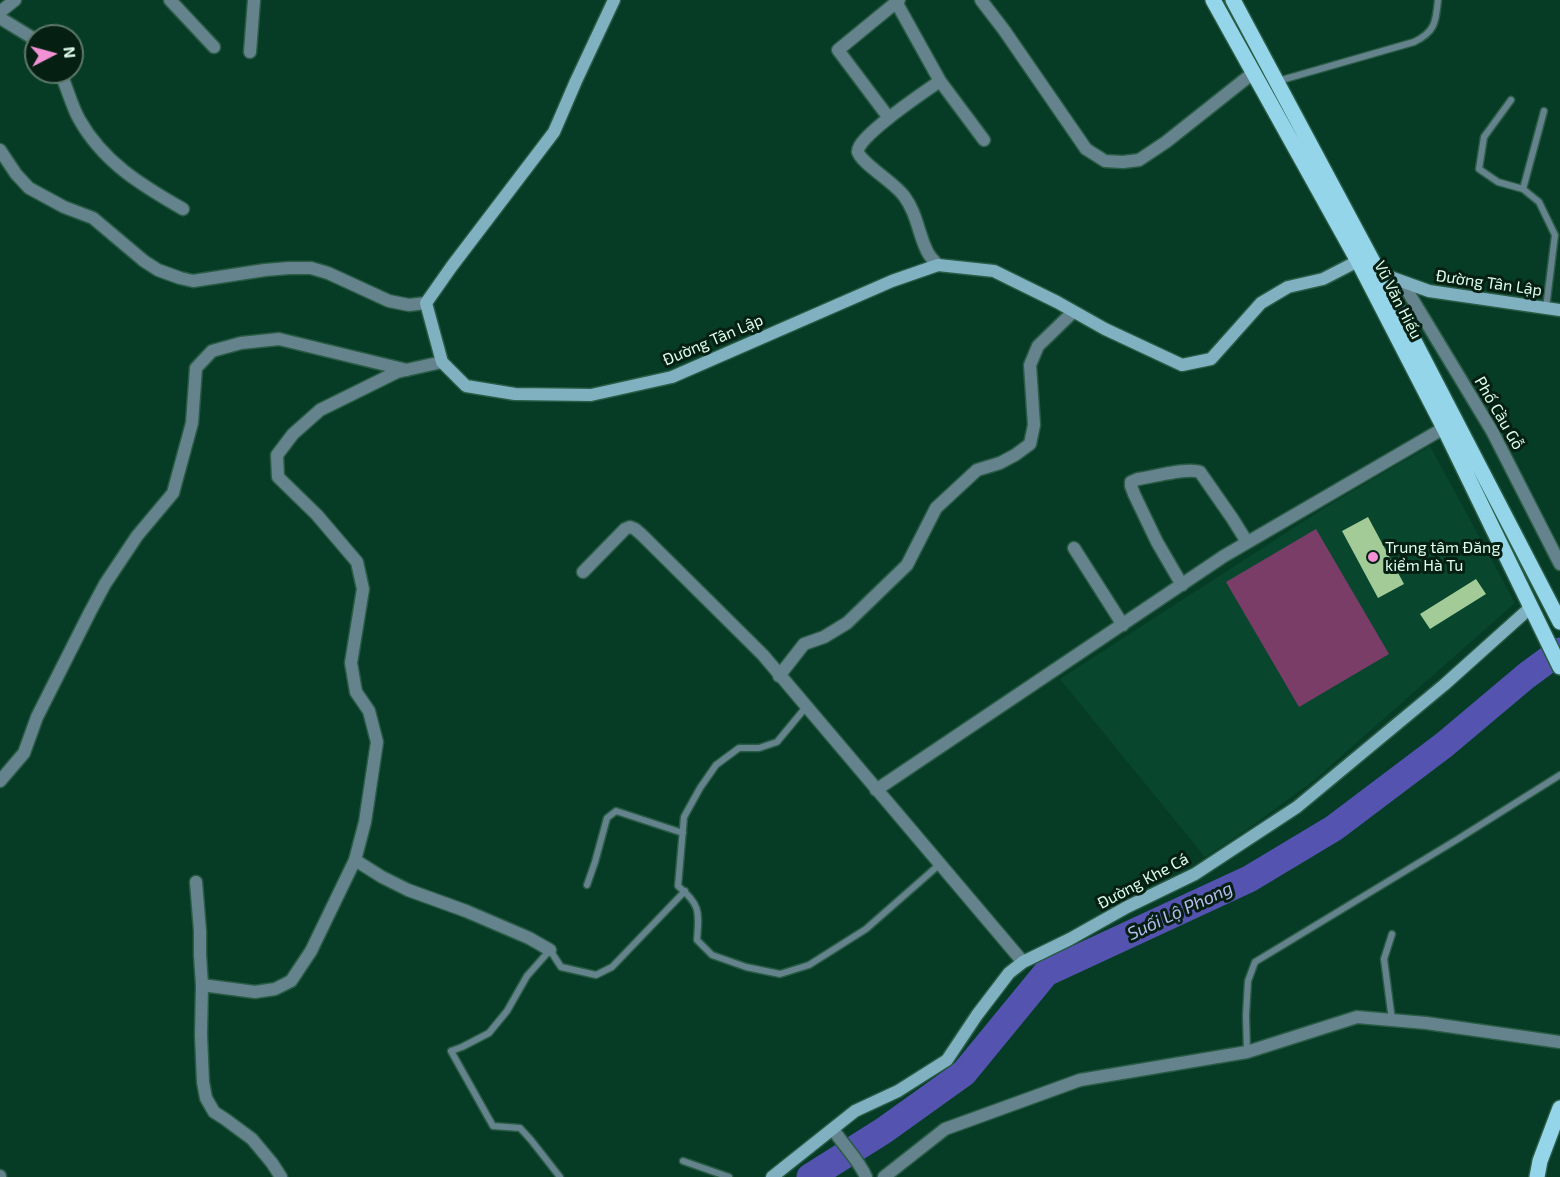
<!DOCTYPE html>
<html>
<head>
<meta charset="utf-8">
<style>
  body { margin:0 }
  #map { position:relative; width:1560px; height:1177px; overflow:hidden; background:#063c25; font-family:"Exo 2",sans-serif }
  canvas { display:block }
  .north { position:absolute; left:24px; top:24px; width:60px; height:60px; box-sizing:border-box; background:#051f13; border:2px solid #5c7869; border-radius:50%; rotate:84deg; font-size:16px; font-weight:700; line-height:24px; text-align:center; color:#defeeb }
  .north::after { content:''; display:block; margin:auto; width:21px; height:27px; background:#f391d5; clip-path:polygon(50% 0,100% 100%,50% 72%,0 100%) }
</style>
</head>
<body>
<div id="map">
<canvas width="1560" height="1177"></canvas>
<div class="north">N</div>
</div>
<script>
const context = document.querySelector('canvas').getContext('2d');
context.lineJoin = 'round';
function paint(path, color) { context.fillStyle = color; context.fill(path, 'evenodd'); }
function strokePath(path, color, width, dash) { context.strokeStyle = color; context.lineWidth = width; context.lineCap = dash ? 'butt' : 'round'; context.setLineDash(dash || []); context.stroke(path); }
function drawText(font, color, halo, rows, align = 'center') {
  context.font = font + ' "Exo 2",sans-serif'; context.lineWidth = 6; context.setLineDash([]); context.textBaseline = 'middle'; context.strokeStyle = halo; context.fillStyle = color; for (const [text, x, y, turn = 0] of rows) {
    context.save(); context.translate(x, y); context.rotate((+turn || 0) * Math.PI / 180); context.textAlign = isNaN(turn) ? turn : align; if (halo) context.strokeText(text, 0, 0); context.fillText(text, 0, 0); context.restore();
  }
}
const built = new Path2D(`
  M1430 446 1515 603 1313 781 1242 833 1205 857 1060 679 1326 507Z`);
const green = new Path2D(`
  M1316 529 1389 654 1299 707 1226 582Z`);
const river = new Path2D(`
  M810 1177 883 1131 964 1073 1046 973 1249 879 1334 828 1444 745 1526 676 1560 651`);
const building = new Path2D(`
  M1368 517 1404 584 1378 598 1342 531Z
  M1476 579 1486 594 1430 629 1420 614Z`);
const lane = new Path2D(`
  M1278 81 1414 42C1435 32 1436 22 1438 0
  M1511 100 1484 137 1479 169 1498 182 1523 189 1539 202 1555 235 1546 308
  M1523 189 1544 111
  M806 707 777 742 759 748H739L716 765 700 788 684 817 678 886C701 905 699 912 697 940L712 955 746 967 780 974 809 965 866 929 940 864
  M587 885 595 862 607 818 616 811 683 833
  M1392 1020 1384 959 1392 934
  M1247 1052 1246 1015 1248 981 1255 962 1458 839 1560 775
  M683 1161 729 1177
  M560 1177 531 1140 520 1128 493 1126 451 1051 462 1047 489 1033 507 1011 527 976 550 950 561 967 596 975 612 967 685 891`);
const street = new Path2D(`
  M170 0 214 47
  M895 0 940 81 984 140
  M981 0 1004 30 1086 149 1105 161 1123 162 1139 160 1166 142 1253 73
  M0 12 15 0
  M0 18 36 40
  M250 52 254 0
  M60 72C67 87 71 104 79 119 103 162 141 185 183 209
  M889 118 838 50 899 0
  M0 150 16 174 29 188 64 207 93 218 144 261 158 270 180 278 193 281 265 270 289 268H311L328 273 389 301 409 305 426 303
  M938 265C934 261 929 256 927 251 918 233 917 213 904 196 895 183 861 163 858 152 855 138 927 90 940 81
  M1402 282 1492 431 1560 564
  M1074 548 1123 625
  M583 572 625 529 630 527 635 529 642 535 763 655 1023 962
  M1182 585 1157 542 1134 494 1131 486V482L1138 479C1152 477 1188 467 1200 472L1232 518 1247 542
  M779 676 804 644 824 637 847 623 907 565 936 508 977 470 1000 463 1015 455 1030 444 1034 425 1030 365 1038 346 1073 312
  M0 781 24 753 37 717 90 612 105 584 137 536 173 493 192 423 196 368 212 351 241 343 279 339 407 370
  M876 790 1224 556 1444 428
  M355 860 382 877 408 890 466 911 529 938 550 950
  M196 882 200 931V955L202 985 201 1035 203 1082 206 1098 214 1112 225 1119 252 1139 272 1163 281 1177
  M202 985 255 992 275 989 291 981 311 951 355 860 365 822 377 742 369 711 356 692 351 663 363 589 357 562 317 515 278 477 277 455 293 434 320 410 397 372 442 362
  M833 1129C843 1145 859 1160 866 1177
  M0 1176V1177
  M884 1177 945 1129 1080 1080 1247 1052 1357 1017 1426 1023 1560 1042`);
const secondary = new Path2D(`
  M614 0 576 81 554 132 452 266 426 303 442 362 466 386 515 394 591 395 672 377 892 281 938 265 994 271 1057 302 1105 329 1182 365 1211 359 1261 303 1288 287 1323 279 1358 261
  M1379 273 1429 291 1560 310
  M772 1177 855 1111 898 1091 947 1060 977 1015 1009 973 1023 962 1070 939 1127 907 1195 874 1297 807 1444 685 1531 607`);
const primary = new Path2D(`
  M1213 0 1358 261 1444 428 1560 667
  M1233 0 1379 273 1560 622
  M1537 1177 1540 1161 1560 1108`);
const markers = [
  [1373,557,6,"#f391d5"]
];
const streetNames = [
  ["Đường Tân Lập",1489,283,8],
  ["Vũ Văn Hiếu",1398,300,63],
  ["Đường Tân Lập",713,340,-23],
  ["Phố Cầu Gỗ",1499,413,60],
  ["Đường Khe Cá",1143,881,-28]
];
const poiNames = [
  ["Trung tâm Đăng",1385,548],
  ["kiểm Hà Tu",1385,566]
];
const waterNames = [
  ["Suối Lộ Phong",1180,911,-25]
];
paint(built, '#08472e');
paint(green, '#7a3d68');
strokePath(river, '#5454b0', 27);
paint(building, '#a2cb98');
strokePath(lane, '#295b45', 9);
strokePath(street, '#295b45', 15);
strokePath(secondary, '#295b45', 15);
strokePath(primary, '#295b45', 18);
strokePath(lane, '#65838d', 6);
strokePath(street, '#65838d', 12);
strokePath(secondary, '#80b1c1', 12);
strokePath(primary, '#94d5e9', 15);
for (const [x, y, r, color] of markers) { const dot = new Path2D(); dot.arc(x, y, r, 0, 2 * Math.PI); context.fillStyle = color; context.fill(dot); strokePath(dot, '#051f13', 2); }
drawText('16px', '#defeeb', '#051f13', streetNames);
drawText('16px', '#defeeb', '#051f13', poiNames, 'left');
drawText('italic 18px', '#b6bbec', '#051f13', waterNames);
</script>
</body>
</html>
